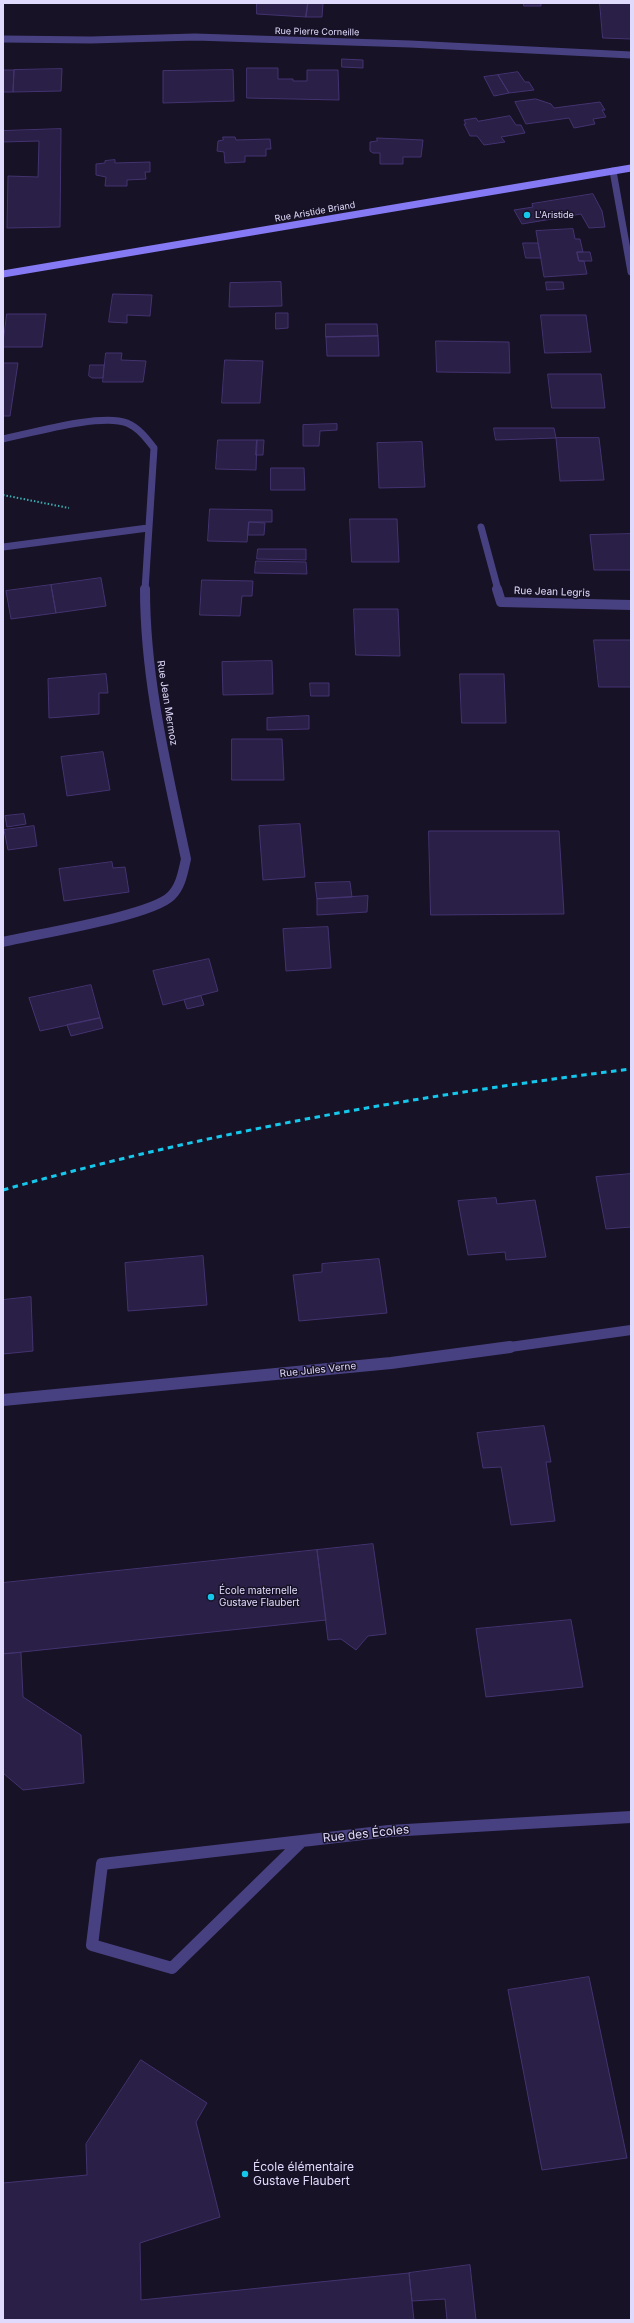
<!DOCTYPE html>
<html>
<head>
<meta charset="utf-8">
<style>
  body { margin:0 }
  #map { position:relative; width:634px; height:2323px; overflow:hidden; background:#171226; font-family:Inter,sans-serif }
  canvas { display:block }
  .frame { position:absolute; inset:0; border:4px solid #e0dafc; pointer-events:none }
</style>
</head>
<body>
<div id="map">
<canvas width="634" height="2323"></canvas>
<div class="frame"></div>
</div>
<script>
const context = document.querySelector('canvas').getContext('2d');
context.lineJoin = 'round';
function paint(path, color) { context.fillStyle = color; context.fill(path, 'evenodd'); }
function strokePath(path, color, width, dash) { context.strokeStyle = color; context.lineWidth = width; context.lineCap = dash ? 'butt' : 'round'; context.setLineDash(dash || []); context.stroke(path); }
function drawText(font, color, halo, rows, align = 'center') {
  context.font = font + ' Inter,sans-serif'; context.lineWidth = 3; context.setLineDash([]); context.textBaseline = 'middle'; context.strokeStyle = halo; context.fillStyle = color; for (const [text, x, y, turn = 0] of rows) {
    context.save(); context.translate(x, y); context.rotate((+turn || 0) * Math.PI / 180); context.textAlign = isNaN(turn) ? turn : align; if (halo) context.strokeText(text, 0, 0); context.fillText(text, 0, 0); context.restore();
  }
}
const building = new Path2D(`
  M257 3H308L306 17 257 14Z
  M308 3H323L322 17H306Z
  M524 3H541V6H524Z
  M600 3H631V39L603 38Z
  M342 59 363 60V68L342 67Z
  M247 68H278V79H293V81H307V70H338L339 100 247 98Z
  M62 69 61 91 13 92 14 70Z
  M3 70H14L13 92H3Z
  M233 70 234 101 163 103V71Z
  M518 72 525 82H529L534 90 509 93 498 75Z
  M498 75 509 93 494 96 484 77Z
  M536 99 551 104 554 108 600 102 605 110H602L606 117 593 119 595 124 574 128 569 118 526 124 515 102Z
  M510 116 516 125H521L525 133 501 137 505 142 484 145 477 136H470L464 124H466L464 120 476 118 478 121Z
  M61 129 60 227 7 228 8 176 38 177 39 141 3 142V131Z
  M223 137H235L236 140 270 139 271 149H266V156H245V162L225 163 224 152 217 151 218 141 223 140Z
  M377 138 423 140 421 157H403V164H380V153H373L370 151V142L377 141Z
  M115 160V163L150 162V172H145L146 179 127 180V186H105L106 177 96 175V164L105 163V161Z
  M593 194 602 211 605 227 589 228 581 214 522 224 514 210 533 207 532 204Z
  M573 229 575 239H580L583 252H577L579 261H584L587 274 544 277 536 231Z
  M523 243H538L541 258H526Z
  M577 252H590L592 261H579Z
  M281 282 282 306 229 307 230 283Z
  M546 282H563L564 289 547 290Z
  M113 294 152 295 150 316 127 315V323L109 322Z
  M276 313H288V328L276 329Z
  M7 314H46L42 347H3Z
  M541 315H586L591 352 545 353Z
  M326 324H377L378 336 326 337Z
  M378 336 379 356H327L326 337Z
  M436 341 509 342 510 373 437 372Z
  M106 353H122L121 360 146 361 143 382H103Z
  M225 360 263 361 260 403H222Z
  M3 363H18L10 416H3Z
  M90 365H104L103 378H92L89 376Z
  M548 374H601L605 408H552Z
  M337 424V430L320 431 319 446H303V425Z
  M494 428H554L556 438 496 440Z
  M599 438 604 480 560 481 556 438Z
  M218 440H257L256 470 216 469Z
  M257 440H264L263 455H256Z
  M422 442 425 487 379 488 377 443Z
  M271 468H304L305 490H271Z
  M210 509 272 510V522H249L247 542 208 541Z
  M350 519H397L399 562H352Z
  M249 522 265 523 264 535H248Z
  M631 534V570H594L590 535Z
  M258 549H306V560L257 559Z
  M256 561 306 562 307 574 255 573Z
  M101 578 106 606 56 613 51 585Z
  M202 580 253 581 252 596H242L240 616 200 615Z
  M51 585 56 613 11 619 6 591Z
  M354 609H398L400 656 356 655Z
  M594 640H631V687H599Z
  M272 661 273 694 223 695 222 662Z
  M106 674 108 693H99V714L49 718 48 679Z
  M460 674H504L506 723H462Z
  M310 683H329V696H311Z
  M309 716V729L267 730V718Z
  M232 739H282L284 780H232Z
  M103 752 110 790 67 796 61 757Z
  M24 814 26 824 7 827 5 816Z
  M300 824 305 877 263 880 259 826Z
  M34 826 37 846 8 850 4 830Z
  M429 831H559L564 914 431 915Z
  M112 862 113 868 125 867 129 892 64 901 59 869Z
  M350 882 352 897 317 899 315 883Z
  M368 896 367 912 317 915V899Z
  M328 927 331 968 286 971 283 929Z
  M209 959 218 991 163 1005 153 971Z
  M91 985 100 1018 40 1031 29 998Z
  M201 996 204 1005 187 1009 184 1000Z
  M100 1018 103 1028 71 1036 67 1025Z
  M631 1174V1227L606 1229 596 1177Z
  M496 1198 497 1204 535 1200 546 1257 506 1260 505 1252 468 1255 458 1201Z
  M203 1256 207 1305 128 1311 125 1263Z
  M379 1259 387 1313 299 1321 293 1275 322 1272V1264Z
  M31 1297 33 1351 3 1354V1300Z
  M544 1426 551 1462H546L555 1521 511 1525 501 1467 483 1468 477 1433Z
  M373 1544 386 1634 368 1636 356 1650 341 1639 328 1640 317 1550Z
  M317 1550 326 1620 3 1654V1583Z
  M571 1620 583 1687 486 1697 476 1629Z
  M21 1653 23 1697 81 1735 84 1783 23 1790 3 1773V1654Z
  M589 1977 627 2158 542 2170 508 1990Z
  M141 2060 207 2103 196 2122 220 2217 140 2243 141 2300 409 2273 414 2320H3V2183L87 2175 86 2144Z
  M470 2265 476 2320H447L445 2299 412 2301 409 2273Z`);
const path = new Path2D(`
  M3 495 69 508`);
const streetFar2 = new Path2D(`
  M3 39 91 40 195 37 410 44 631 55
  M613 171 631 272
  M3 439C32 433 101 413 127 423 139 428 147 439 154 448L145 590
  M481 527 498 590
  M3 547 148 528`);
const streetFar1 = new Path2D(`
  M497 589 501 602 631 605
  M3 942C36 934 151 916 171 896 181 886 183 872 186 859 167 769 145 681 145 589
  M503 1348 631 1330`);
const street = new Path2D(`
  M3 1400 391 1363 510 1347
  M302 1841 172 1968 92 1945 102 1864Z
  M302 1841 389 1831 631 1817`);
const secondary = new Path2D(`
  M3 274 631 168`);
const rail = new Path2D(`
  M3 1190C208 1132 419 1095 631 1069`);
const markers = [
  [527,215,4,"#16c7ec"],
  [211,1597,4,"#16c7ec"],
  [245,2174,4,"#16c7ec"]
];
const farStreetnames = [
  ["Rue Pierre Corneille",317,32,1],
  ["Rue Aristide Briand",315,212,-10]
];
const farPoinames = [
  ["L'Aristide",535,215]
];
const streetNames = [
  ["Rue Jean Legris",552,592,2],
  ["Rue Jean Mermoz",167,703,81],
  ["Rue Jules Verne",318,1370,-6]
];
const poiNames = [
  ["École maternelle",219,1591],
  ["Gustave Flaubert",219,1603]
];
const nearStreetnames = [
  ["Rue des Écoles",366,1834,-6]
];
const nearPoinames = [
  ["École élémentaire",253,2167],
  ["Gustave Flaubert",253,2181]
];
paint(building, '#2a1f46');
strokePath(building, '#433370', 1);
strokePath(path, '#3aaeb0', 2, [1.5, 2]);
strokePath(streetFar2, '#484181', 7);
strokePath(streetFar1, '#484181', 10);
strokePath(street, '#484181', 12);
strokePath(secondary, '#8579f4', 7);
strokePath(rail, '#16c7ec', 3, [5.5, 4.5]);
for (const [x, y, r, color] of markers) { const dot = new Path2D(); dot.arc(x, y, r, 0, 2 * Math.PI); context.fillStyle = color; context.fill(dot); strokePath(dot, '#171226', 1.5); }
drawText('9px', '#e0dafc', '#171226', farStreetnames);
drawText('9px', '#e0dafc', '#171226', farPoinames, 'left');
drawText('10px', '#e0dafc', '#171226', streetNames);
drawText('10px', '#e0dafc', '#171226', poiNames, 'left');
drawText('12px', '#e0dafc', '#171226', nearStreetnames);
drawText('12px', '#e0dafc', '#171226', nearPoinames, 'left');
</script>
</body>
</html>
